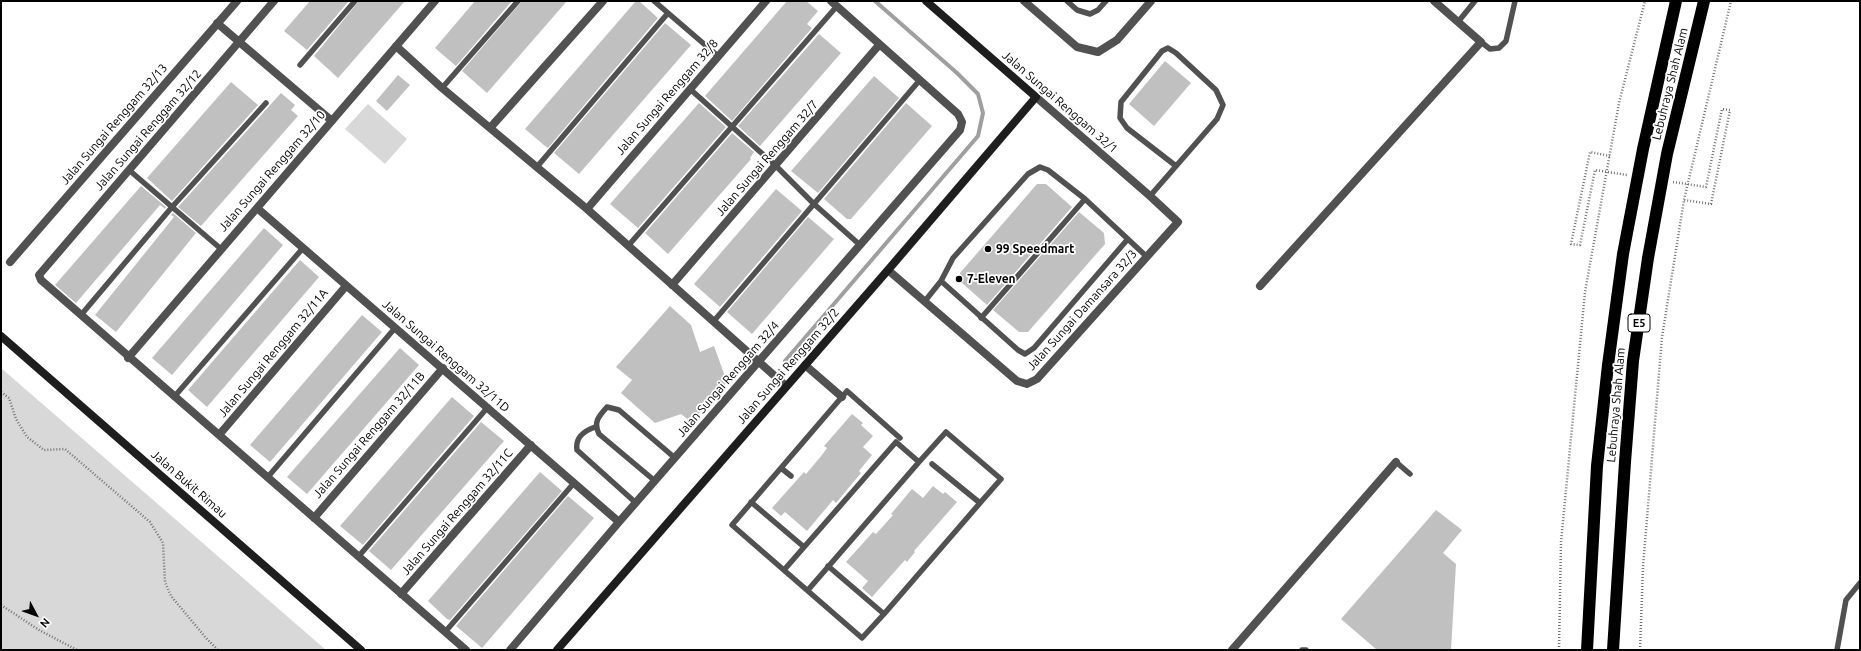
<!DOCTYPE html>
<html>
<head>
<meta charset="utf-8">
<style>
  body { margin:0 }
  #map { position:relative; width:1861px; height:651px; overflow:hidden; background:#fff; font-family:Ubuntu,sans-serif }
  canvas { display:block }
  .frame { position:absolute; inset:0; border:2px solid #000; pointer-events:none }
  .north { position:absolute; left:16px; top:595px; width:40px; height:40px; -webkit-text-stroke:3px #fff; paint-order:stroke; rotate:131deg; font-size:11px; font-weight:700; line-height:16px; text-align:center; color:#000 }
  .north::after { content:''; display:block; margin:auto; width:14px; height:18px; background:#000; clip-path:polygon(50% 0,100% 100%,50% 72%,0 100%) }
</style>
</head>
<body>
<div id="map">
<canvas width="1861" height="651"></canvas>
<div class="frame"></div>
<div class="north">N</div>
</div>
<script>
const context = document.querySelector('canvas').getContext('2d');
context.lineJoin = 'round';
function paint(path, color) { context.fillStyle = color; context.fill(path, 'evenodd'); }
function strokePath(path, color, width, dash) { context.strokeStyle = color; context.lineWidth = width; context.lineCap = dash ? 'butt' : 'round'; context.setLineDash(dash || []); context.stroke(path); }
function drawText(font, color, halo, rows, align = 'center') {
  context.font = font + ' Ubuntu,sans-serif'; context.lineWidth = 3.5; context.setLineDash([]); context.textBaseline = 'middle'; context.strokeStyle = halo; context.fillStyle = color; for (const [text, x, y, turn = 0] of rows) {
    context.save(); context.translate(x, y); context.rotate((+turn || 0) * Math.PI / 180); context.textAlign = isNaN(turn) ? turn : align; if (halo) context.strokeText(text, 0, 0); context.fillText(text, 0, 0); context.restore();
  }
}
const green = new Path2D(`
  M368 104 407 139 385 164 345 129Z
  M1 368 326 650H1Z`);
const stream = new Path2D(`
  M785 361 978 136 983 113 978 94 957 73 875 1`);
const building = new Path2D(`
  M310 1H349L307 50 284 31Z
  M359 1H405L338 78 314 56Z
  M475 1H512L456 66 435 48Z
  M522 1H567L487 93 462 71Z
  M636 1H639L658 18 548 148 545 146 525 129Z
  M787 1H806L818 11 807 24 812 28 732 121 705 96Z
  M665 23 691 45 579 174 554 153Z
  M819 34 841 53 760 146 738 126Z
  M1165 61 1191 83 1154 126 1129 104Z
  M398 75 410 85 387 111 376 101Z
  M874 76 899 98 818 193 791 171Z
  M231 82 258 105 172 201 147 178Z
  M281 93 295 105 291 110 298 116 201 226 178 207Z
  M699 103 726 127 638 228 610 204Z
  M906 103 932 126 851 219H847L824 199Z
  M732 133 754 152 750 158 751 159 668 254 645 233Z
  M1037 184H1046L1072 207 987 305 962 283 960 273Z
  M141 186 166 207 165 209 160 205 76 303 55 285Z
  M776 189 802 211 720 307 694 284Z
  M1079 212 1104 233 1105 244 1028 332H1019L993 310Z
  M173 213 196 233 116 332 95 315 174 217 171 215Z
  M808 217 834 239 752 334 727 312Z
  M264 228 283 245 172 375 152 358Z
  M300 260 319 277 207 407 188 390Z
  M670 306 691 325 700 352 714 346 727 382 691 422 681 414 655 423 621 393 632 380 616 367Z
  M362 315 382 332 270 462 250 445Z
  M400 348 419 365 307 494 287 477Z
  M452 397 474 416 363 545 340 526Z
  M852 414 863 423 861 425 873 436 863 447 872 455 859 471 861 473 836 503 833 500 807 531 785 512 781 516 772 508 804 472 806 474 822 455 827 448 824 446Z
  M481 422 504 441 391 570 369 551Z
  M540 472 562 491 450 620 447 619 428 601Z
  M933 486 943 494 945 492 957 502 914 551 915 552 907 562 905 560 872 597 862 588 868 581 846 562 873 532 876 534 893 515 891 514 912 489 923 498Z
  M568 496 594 518 482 648 456 626Z
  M1436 510 1462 530 1443 553 1456 564 1451 650H1377L1341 619Z`);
const path = new Path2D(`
  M1610 156 1590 152 1571 244 1580 245 1595 170 1627 175
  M1673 182 1706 187 1722 109 1730 110 1711 204 1684 200
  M1 392 9 398 16 419 27 437 44 450 65 449 150 522 163 543 165 582 171 596 206 638 218 650
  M1 605 39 630 77 650
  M1559 650 1561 542 1585 292 1619 103 1645 1
  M1640 650 1643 567 1662 337 1684 200 1731 1`);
const lane = new Path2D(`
  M654 1 718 56
  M1067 1 1077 10 1090 14 1098 10 1106 1
  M1458 22 1475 1
  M1481 42 1490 49 1499 48 1506 41 1515 1
  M300 65 355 1
  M442 88 518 1
  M690 89 776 166 814 204 860 245
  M536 168 668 13
  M129 170 221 249
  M1150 196 1217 119 1223 105 1216 90 1176 53 1168 48 1162 51 1121 102 1120 118 1127 128 1176 166
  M628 246 837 6
  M941 281 1018 350 1025 354 1034 348 1127 240
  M925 301 941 281 953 258 1028 174 1040 167 1048 170 1085 199 1146 256
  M81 315 172 207 266 103
  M981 318 1085 199
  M713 322 919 81
  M174 397 303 248
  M595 427C584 431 575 437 577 450L636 503
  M919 462 946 432 1001 479 980 503 932 464
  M1396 462 1410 474
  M781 468 791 476
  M267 478 395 328
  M655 481 599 434C593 422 599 416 607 407L619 410 675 458
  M751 502 804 547
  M358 557 488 407
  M828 566 884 614 862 638 732 525 847 391 900 438
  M784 570 896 442 919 462 808 590
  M884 614 980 503
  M445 632 574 483
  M1302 650H1306
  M1837 650 1846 600 1860 583`);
const street = new Path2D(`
  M274 1 39 275 41 280 466 650
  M1024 1 1077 47 1098 52 1117 40 1151 1
  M217 23 332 121
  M396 46 442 88 587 209 786 386
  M490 128 603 1
  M257 208 619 522
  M587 209 766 1
  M10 262 237 1
  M888 270 1017 381 1027 384 1037 379 1178 222 1150 196 1036 97
  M672 285 879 45
  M1260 286 1481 42 1434 1
  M128 358 435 1
  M805 365 842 397
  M219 435 346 286
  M314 518 443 368
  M401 594 531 445
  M510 650 619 522 960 130 962 122 958 114 831 1
  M1232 650 1396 462`);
const secondary = new Path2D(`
  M1 336 361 650
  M557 650 888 270 1036 97 926 1`);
const highway = new Path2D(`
  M1587 650 1597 466 1608 365 1623 254 1643 149 1676 1
  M1613 650 1625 462 1633 361 1648 258 1667 154 1704 1`);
const markers = [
  [988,249,4,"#000"],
  [959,279,4,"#000"]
];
const shields = [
  [1639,323,22]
];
const shieldNames = [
  ["E5",1639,323]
];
const streetNames = [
  ["Lebuhraya Shah Alam",1670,84,-76],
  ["Jalan Sungai Renggam 32/8",667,97,-49],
  ["Jalan Sungai Renggam 32/1",1060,102,41],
  ["Jalan Sungai Renggam 32/13",114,124,-49],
  ["Jalan Sungai Renggam 32/12",148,130,-49],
  ["Jalan Sungai Renggam 32/7",767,158,-49],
  ["Jalan Sungai Renggam 32/10",272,171,-49],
  ["Jalan Sungai Damansara 32/3",1082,310,-48],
  ["Jalan Sungai Renggam 32/11A",273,353,-50],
  ["Jalan Sungai Renggam 32/11D",446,356,41],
  ["Jalan Sungai Renggam 32/2",788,366,-49],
  ["Jalan Sungai Renggam 32/4",728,379,-49],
  ["Lebuhraya Shah Alam",1616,405,-85],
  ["Jalan Sungai Renggam 32/11B",369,435,-49],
  ["Jalan Bukit Rimau",189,484,41],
  ["Jalan Sungai Renggam 32/11C",457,512,-49]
];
const poiNames = [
  ["99 Speedmart",996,249],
  ["7-Eleven",967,279]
];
paint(green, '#d8d8d8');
strokePath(stream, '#9f9f9f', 4);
paint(building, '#c0c0c0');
strokePath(path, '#737373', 2.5, [1, 2]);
strokePath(lane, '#515151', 5.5);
strokePath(street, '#515151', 8);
strokePath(secondary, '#1e1e1e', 8);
strokePath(highway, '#000', 12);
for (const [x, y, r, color] of markers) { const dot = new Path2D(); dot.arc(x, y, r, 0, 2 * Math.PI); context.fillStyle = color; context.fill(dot); strokePath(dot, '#fff', 1.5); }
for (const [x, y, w] of shields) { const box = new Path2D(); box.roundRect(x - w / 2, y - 9, w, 18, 3); context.fillStyle = '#fff'; context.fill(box); strokePath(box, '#000', 1); }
drawText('bold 11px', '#000', null, shieldNames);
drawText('12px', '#000', '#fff', streetNames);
drawText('bold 12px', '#000', '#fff', poiNames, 'left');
</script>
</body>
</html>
